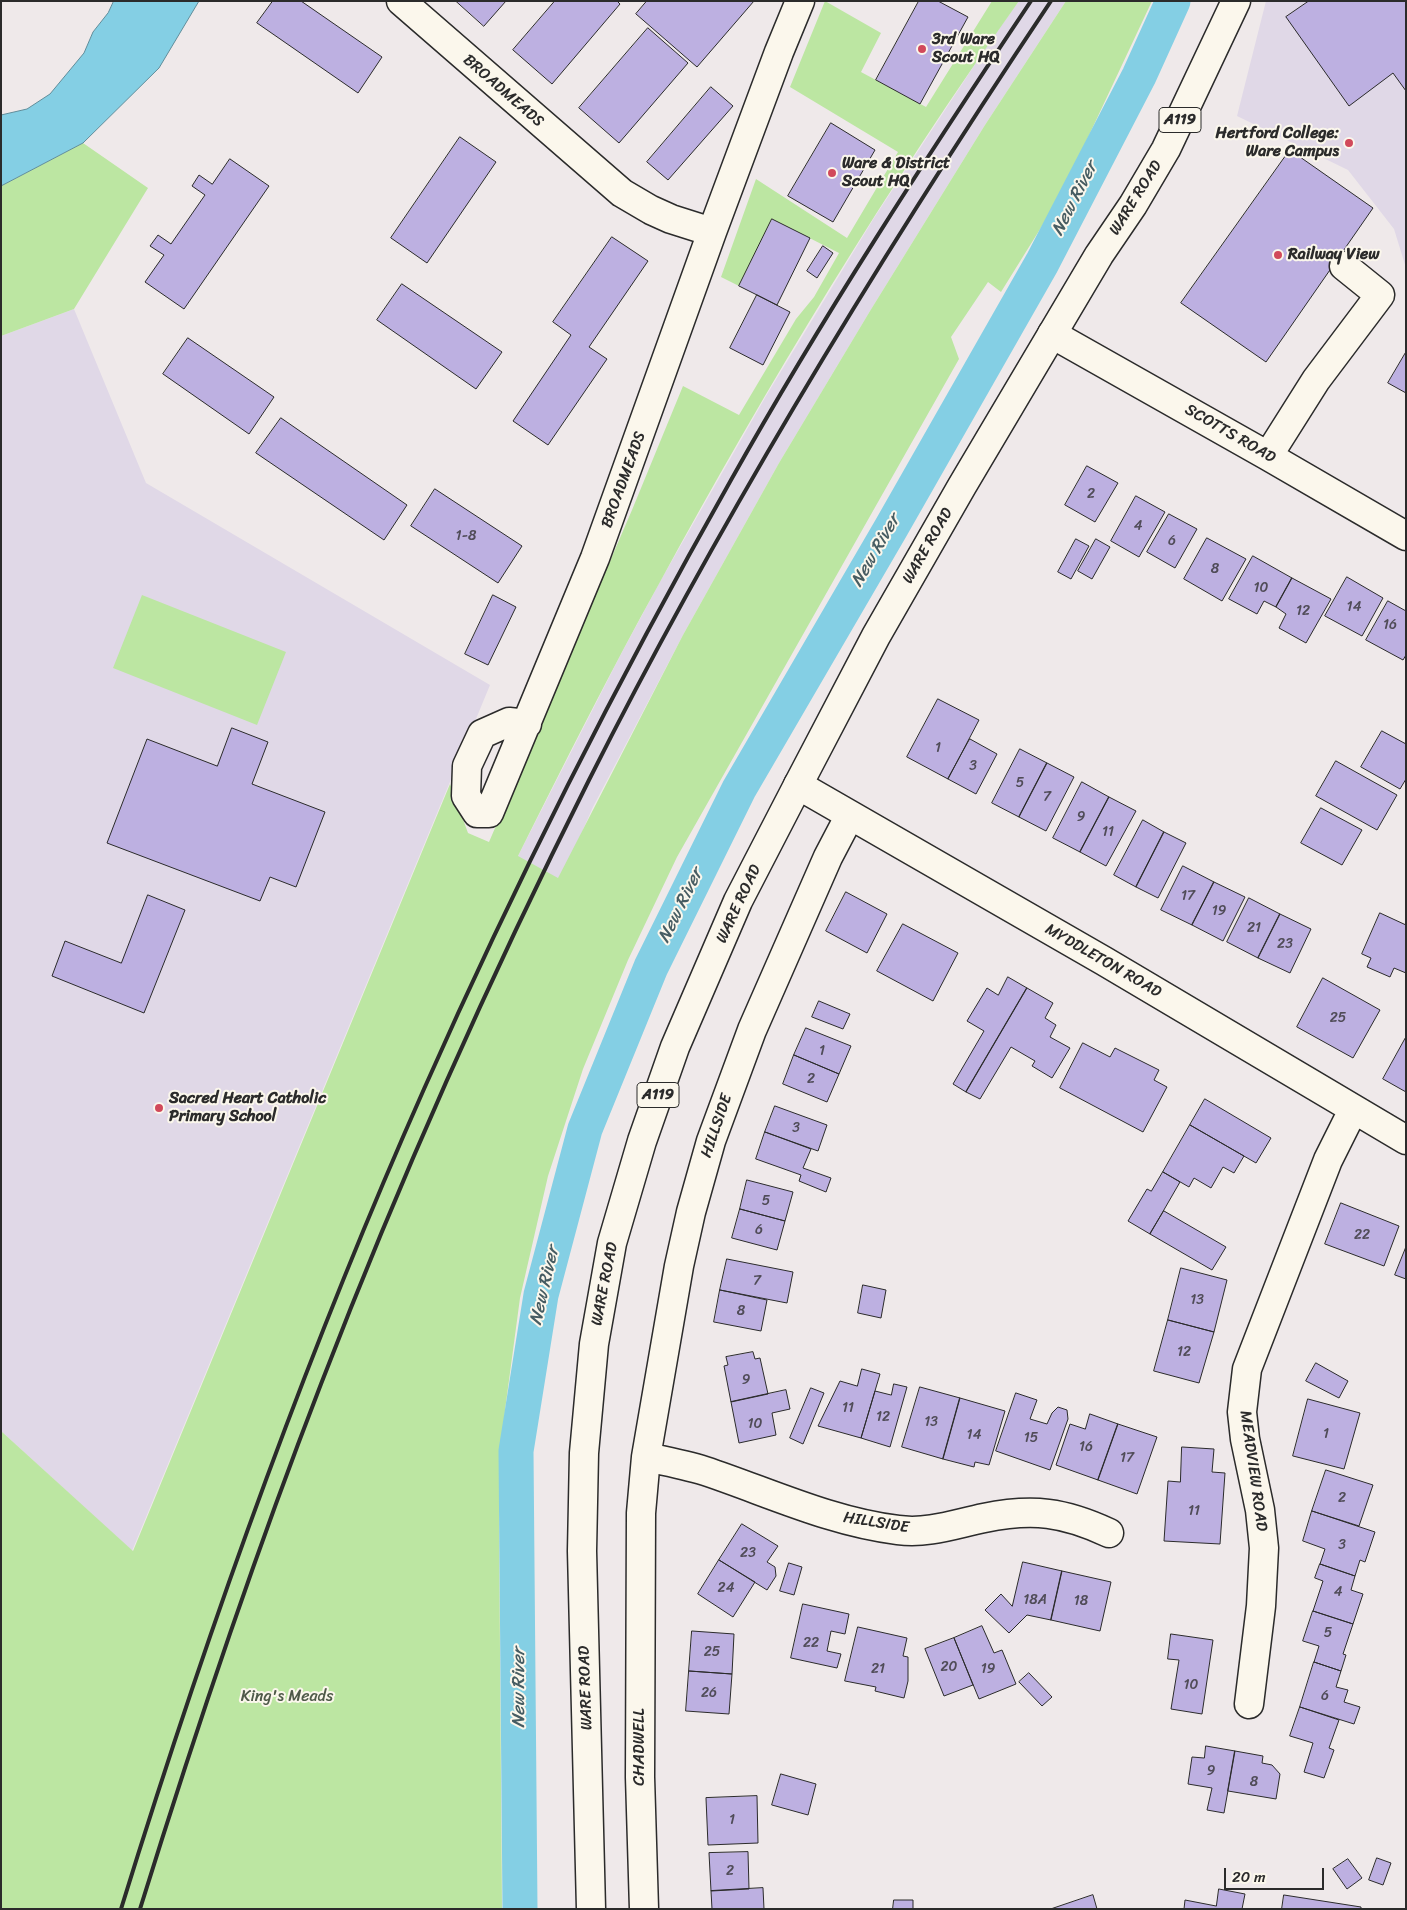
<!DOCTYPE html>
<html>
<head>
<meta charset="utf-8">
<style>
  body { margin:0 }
  #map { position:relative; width:1407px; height:1910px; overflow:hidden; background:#efe9ea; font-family:Sriracha,sans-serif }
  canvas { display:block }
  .frame { position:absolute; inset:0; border:2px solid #2b2b2b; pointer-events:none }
  .scale { position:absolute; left:1224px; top:1868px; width:100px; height:22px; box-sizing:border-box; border:2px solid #2b2b2b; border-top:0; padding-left:6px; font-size:15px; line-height:18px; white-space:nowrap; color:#2b2b2b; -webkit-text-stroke:4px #fbf7ec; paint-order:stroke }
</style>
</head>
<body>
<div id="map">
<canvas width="1407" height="1910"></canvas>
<div class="frame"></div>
<div class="scale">20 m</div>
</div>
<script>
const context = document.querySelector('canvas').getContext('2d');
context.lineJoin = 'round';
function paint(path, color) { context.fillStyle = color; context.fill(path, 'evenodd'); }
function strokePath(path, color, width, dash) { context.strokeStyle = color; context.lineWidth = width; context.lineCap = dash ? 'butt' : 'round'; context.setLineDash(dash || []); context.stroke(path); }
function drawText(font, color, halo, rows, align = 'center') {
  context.font = font + ' Sriracha,sans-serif'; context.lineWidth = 4; context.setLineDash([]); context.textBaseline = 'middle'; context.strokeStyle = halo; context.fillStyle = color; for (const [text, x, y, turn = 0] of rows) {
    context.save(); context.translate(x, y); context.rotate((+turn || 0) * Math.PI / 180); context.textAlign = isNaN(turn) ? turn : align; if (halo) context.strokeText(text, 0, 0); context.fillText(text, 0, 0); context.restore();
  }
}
const built = new Path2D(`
  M1019 1H1066L985 125 870 311 779 463 683 635 593 807 110 1909 516 860 620 656 661 580 766 396 874 218 991 40Z
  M1266 1H1406V268L1394 229 1348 170 1237 116Z
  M74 309 146 483 490 685 132 1551 1 1431V336Z`);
const green = new Path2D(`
  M825 1 881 33 861 72 926 107 992 1H1019C887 187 769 382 660 582 610 672 564 764 518 856L558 878 683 635 779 463 870 311 985 125 1066 1H1152L1060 197 1001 292 988 282 951 337 959 359 677 857 628 960 583 1069 548 1176 520 1298 505 1410 499 1520 502 1909H1V1431L133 1551 450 784 468 833 489 842 632 510 683 386 739 415 796 319 814 297 839 253 772 219 739 286 721 277 756 179 847 238 898 152 790 87Z
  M83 143 148 188 74 309 1 336V186Z
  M142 595 286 652 257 725 113 668Z`);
const water = new Path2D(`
  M114 1H199L159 68 83 143 1 186V115L27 109 50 94 84 53 93 32 108 13Z`);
const canal = new Path2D(`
  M520 1909 516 1451 541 1295 585 1129 651 967 739 789 891 528 1042 263 1139 76 1173 1`);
const building = new Path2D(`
  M273 1H301L382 57 358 93 257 23Z
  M456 1H506L484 26Z
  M555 1H617L620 4 552 84 513 50Z
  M647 1H754L697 67 636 14Z
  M919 1H938L968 17 920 104 876 80Z
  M1309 1H1406V91L1393 73 1349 106 1286 17Z
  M648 28 688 63 619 143 579 108Z
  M711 87 733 106 668 180 647 162Z
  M831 123 875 150 833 222 788 196Z
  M460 137 496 162 427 263 391 238Z
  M1290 150 1373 208 1266 362 1181 303Z
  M230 159 269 186 184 309 145 282 164 255 150 246 158 235 171 244 205 195 192 186 199 175 212 184Z
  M772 219 810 238 777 305 739 286Z
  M612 237 648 261 589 347 607 359 548 445 513 421 571 335 553 322Z
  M823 246 833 253 817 278 807 271Z
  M402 284 502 352 476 389 377 320Z
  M757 295 790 312 763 365 730 348Z
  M188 338 274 397 249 434 163 374Z
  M1406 352V393L1388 383Z
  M281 418 407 505 384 540 256 453Z
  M1087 466 1118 483 1095 522 1065 505Z
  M435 489 522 546 498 583 411 526Z
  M1136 496 1165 512 1139 557 1111 541Z
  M1169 514 1197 529 1175 568 1147 552Z
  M1207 538 1246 559 1222 601 1184 579Z
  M1076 539 1089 546 1071 579 1058 572Z
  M1096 539 1110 547 1092 579 1078 571Z
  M1253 556 1292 578 1276 607 1264 601 1257 614 1229 599Z
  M1347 577 1383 598 1362 636 1325 616Z
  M1292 578 1331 599 1306 643 1279 628 1286 614 1276 607Z
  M493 595 516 607 488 665 465 654Z
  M1388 601 1406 611V655L1403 660 1366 640Z
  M938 699 979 720 948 779 907 757Z
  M232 728 268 742 252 784 325 812 296 887 270 877 260 901 107 843 147 739 217 766Z
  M1382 731 1406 744V779L1400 789 1361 767Z
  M970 739 997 754 976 794 948 779Z
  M1020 749 1047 763 1019 817 992 803Z
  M1336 761 1397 795 1377 830 1316 796Z
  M1047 763 1074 777 1046 831 1019 817Z
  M1082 782 1109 797 1080 852 1053 838Z
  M1109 797 1136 811 1106 866 1080 852Z
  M1321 808 1362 830 1342 865 1301 843Z
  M1143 820 1164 832 1136 887 1114 875Z
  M1164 832 1186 843 1158 898 1136 887Z
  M1183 866 1214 882 1192 925 1161 910Z
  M1214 882 1245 897 1223 941 1192 925Z
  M846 892 887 914 867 953 826 931Z
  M148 895 185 910 144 1013 52 976 65 941 121 963Z
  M1249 898 1280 914 1258 958 1227 942Z
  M1380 913 1406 925V973L1394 968 1390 977 1367 967 1371 958 1362 954Z
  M1280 914 1311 929 1290 973 1258 958Z
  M903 924 958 953 933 1001 877 971Z
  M1008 977 1027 988 966 1092 953 1084 984 1031 967 1021 987 988 998 995Z
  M1323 978 1380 1010 1353 1058 1297 1027Z
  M1027 988 1053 1003 1045 1018 1056 1025 1050 1037 1070 1048 1052 1078 1032 1066 1035 1061 1011 1047 980 1099 966 1092Z
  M819 1001 850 1014 843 1029 812 1017Z
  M806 1028 851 1046 839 1074 794 1055Z
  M1406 1037V1092L1383 1079Z
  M1083 1043 1110 1057 1115 1048 1159 1070 1154 1080 1167 1087 1143 1132 1060 1088Z
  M794 1055 839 1074 827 1102 783 1084Z
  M1205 1099 1271 1138 1256 1163 1190 1125Z
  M775 1106 827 1125 818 1151 765 1132Z
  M1190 1125 1244 1156 1234 1173 1223 1167 1211 1188 1194 1178 1189 1187 1163 1172Z
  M765 1132 811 1149 803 1168 831 1178 826 1192 799 1181 801 1175 756 1159Z
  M1163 1172 1180 1182 1150 1234 1128 1221 1147 1189 1151 1191Z
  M747 1180 793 1192 785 1221 740 1209Z
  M1341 1203 1399 1226 1384 1266 1325 1244Z
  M740 1209 785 1221 777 1250 732 1238Z
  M1164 1211 1226 1247 1212 1270 1150 1234Z
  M1406 1247V1279L1395 1275Z
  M727 1259 793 1272 787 1303 720 1290Z
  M1181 1268 1227 1280 1214 1332 1168 1320Z
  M863 1285 886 1290 881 1318 858 1313Z
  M720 1290 767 1300 761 1331 714 1322Z
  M1168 1320 1214 1332 1199 1383 1154 1371Z
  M753 1352 755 1359 760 1358 768 1394 731 1402 724 1366 728 1365 726 1357Z
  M1316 1363 1348 1381 1339 1398 1306 1381Z
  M862 1369 880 1374 861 1438 818 1426 840 1381 857 1386Z
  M894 1384 907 1387 890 1447 861 1438 875 1391 891 1395Z
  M920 1387 960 1398 943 1459 902 1447Z
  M811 1388 824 1393 803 1444 790 1438Z
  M786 1390 790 1409 772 1413 776 1435 739 1443 731 1402Z
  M1016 1393 1037 1400 1030 1419 1047 1424 1052 1413 1058 1407 1067 1410 1068 1419 1050 1470 996 1451Z
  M960 1398 1005 1411 989 1465 975 1462 974 1467 943 1459Z
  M1308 1399 1360 1413 1344 1469 1293 1456Z
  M1090 1414 1118 1424 1098 1480 1056 1465 1070 1424 1085 1429Z
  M1118 1424 1157 1437 1137 1494 1098 1480Z
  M1182 1447 1214 1449 1212 1472 1225 1473 1220 1544 1164 1541 1168 1481 1180 1482Z
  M1326 1470 1373 1485 1359 1526 1312 1511Z
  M1312 1511 1375 1532 1365 1562 1360 1560 1355 1576 1320 1564 1325 1549 1303 1541Z
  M742 1524 778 1546 767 1562 775 1567 776 1576 767 1590 719 1560Z
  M719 1560 755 1582 733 1617 698 1594Z
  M1023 1562 1062 1571 1051 1620 1027 1615 1009 1633 985 1610 1001 1594 1012 1606Z
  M789 1563 802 1567 794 1595 780 1591Z
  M1320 1564 1355 1576 1351 1590 1363 1594 1353 1624 1313 1611 1323 1581 1315 1578Z
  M1062 1571 1111 1582 1100 1631 1051 1620Z
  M803 1604 849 1614 845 1634 831 1631 827 1651 841 1654 837 1668 791 1658Z
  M1313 1611 1353 1624 1343 1654 1346 1655 1341 1671 1314 1662 1319 1646 1303 1641Z
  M982 1626 994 1653 1002 1650 1016 1684 979 1699 954 1638Z
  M858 1627 907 1638 903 1656 908 1657V1681L904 1698 875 1691 876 1687 845 1681Z
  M692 1631 734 1634 732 1674 689 1671Z
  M1171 1634 1213 1640 1202 1714 1171 1709 1179 1660 1168 1659Z
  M954 1638 973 1685 944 1696 925 1649Z
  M1314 1662 1341 1671 1336 1687 1348 1690 1344 1702 1360 1707 1354 1724 1300 1707Z
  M689 1671 732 1674 729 1714 686 1711Z
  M1029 1673 1052 1697 1042 1706 1019 1682Z
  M1300 1707 1339 1720 1329 1748 1334 1750 1324 1778 1304 1772 1313 1743 1290 1736Z
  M1206 1746 1235 1751 1224 1813 1207 1810 1212 1788 1188 1784 1192 1757 1204 1758Z
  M1235 1751 1263 1756 1262 1763 1272 1765 1280 1774 1276 1799 1228 1791Z
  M781 1774 816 1784 808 1815 772 1805Z
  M757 1796 758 1843 708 1845 706 1798Z
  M748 1852 749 1889 711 1891 709 1853Z
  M1377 1858 1391 1863 1383 1885 1369 1880Z
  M1348 1859 1362 1878 1347 1889 1333 1869Z
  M763 1888 764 1909H712L711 1891Z
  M1219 1889 1245 1894 1242 1909H1184L1185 1900 1216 1906Z
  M1093 1895 1097 1909H1051Z
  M1284 1895 1361 1907V1909H1282Z
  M894 1900H913V1909H893Z`);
const minor = new Path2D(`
  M401 1 622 193 651 210 671 219 712 232
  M1052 334 1268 456 1406 536
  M1268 456 1316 380 1380 295 1344 266
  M527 724 509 722 482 734 467 766 466 796 477 813H489L595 558 712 232 779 52 800 1
  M798 785 1104 961 1406 1140
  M646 1457C665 1461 686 1465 705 1471 768 1492 831 1522 898 1530 928 1534 955 1524 984 1518 1033 1508 1064 1512 1109 1533
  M1249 1704 1261 1606 1264 1548 1260 1510 1245 1439 1242 1412 1247 1369 1328 1160 1353 1110
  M644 1909 640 1777 641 1513 646 1457 679 1266 691 1212 711 1141 752 1030 828 857 850 815`);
const major = new Path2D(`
  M591 1909 582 1551 584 1453 594 1344 612 1243 642 1141 675 1047 738 901 798 785 876 636 962 486 1099 255 1133 205 1166 149 1236 1`);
const rail = new Path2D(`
  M121 1909C207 1631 306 1355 424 1089 516 881 619 678 731 480 823 316 926 158 1031 1
  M140 1909C195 1732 254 1557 321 1384 400 1179 490 977 589 780 725 510 883 252 1051 1`);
const markers = [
  [922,49,5,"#d1495b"],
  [1349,143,5,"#d1495b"],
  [832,173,5,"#d1495b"],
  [1278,255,5,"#d1495b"],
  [159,1108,5,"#d1495b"]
];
const numberNames = [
  ["2",1091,494],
  ["4",1138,526],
  ["1-8",466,536],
  ["6",1172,541],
  ["8",1215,569],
  ["10",1261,588],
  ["14",1354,607],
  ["12",1303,611],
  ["16",1390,625],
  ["1",938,748],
  ["3",973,766],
  ["5",1020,783],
  ["7",1047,797],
  ["9",1081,817],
  ["11",1108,832],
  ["17",1188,896],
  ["19",1219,911],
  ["21",1254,928],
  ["23",1285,944],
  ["25",1338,1018],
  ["1",822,1051],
  ["2",811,1079],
  ["3",796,1128],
  ["5",766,1201],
  ["6",759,1230],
  ["22",1362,1235],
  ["7",757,1281],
  ["13",1197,1300],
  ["8",741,1311],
  ["12",1184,1352],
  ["9",746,1380],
  ["11",848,1408],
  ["12",883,1417],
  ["13",931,1422],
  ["10",755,1424],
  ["1",1326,1434],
  ["14",974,1435],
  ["15",1031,1438],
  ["16",1086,1447],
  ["17",1127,1458],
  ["2",1342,1498],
  ["11",1194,1511],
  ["3",1342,1545],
  ["23",748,1553],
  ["24",726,1588],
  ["4",1338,1592],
  ["18A",1035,1600],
  ["18",1081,1601],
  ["5",1328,1633],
  ["22",811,1643],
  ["25",712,1652],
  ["20",949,1667],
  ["21",878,1669],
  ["19",988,1669],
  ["10",1191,1685],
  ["26",709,1693],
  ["6",1325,1696],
  ["9",1211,1771],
  ["8",1254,1782],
  ["1",732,1820],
  ["2",730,1871]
];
const shields = [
  [1180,120,42],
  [658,1095,42]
];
const shieldNames = [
  ["A119",1180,120],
  ["A119",658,1095]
];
const poiNames = [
  ["3rd Ware",932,40],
  ["Scout HQ",932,58],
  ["Hertford College:",1339,134,"right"],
  ["Ware Campus",1339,152,"right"],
  ["Ware & District",842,164],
  ["Scout HQ",842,182],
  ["Railway View",1288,255],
  ["Sacred Heart Catholic",169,1099],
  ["Primary School",169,1117]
];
const streetNames = [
  ["BROADMEADS",503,91,41],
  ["WARE ROAD",1136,198,-58],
  ["SCOTTS ROAD",1230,434,30],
  ["BROADMEADS",624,480,-70],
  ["WARE ROAD",928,546,-60],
  ["WARE ROAD",739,904,-65],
  ["MYDDLETON ROAD",1103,961,30],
  ["HILLSIDE",717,1126,-71],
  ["WARE ROAD",605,1284,-79],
  ["MEADVIEW ROAD",1253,1471,82],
  ["HILLSIDE",876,1523,9],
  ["WARE ROAD",586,1688,-92],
  ["CHADWELL",640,1747,-90]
];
const parkNames = [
  ["King's Meads",287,1697]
];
const waterNames = [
  ["New River",1075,199,-63],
  ["New River",876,551,-60],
  ["New River",681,906,-64],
  ["New River",545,1286,-77],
  ["New River",519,1688,-90]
];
paint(built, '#e0d8e7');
paint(green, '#bce6a2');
paint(water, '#84cfe4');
strokePath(water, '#608d9a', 1);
strokePath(canal, '#84cfe4', 35);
paint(building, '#bdb0e1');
strokePath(building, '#2b2b2b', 1);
strokePath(minor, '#2b2b2b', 31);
strokePath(major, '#2b2b2b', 31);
strokePath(minor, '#fbf7ec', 28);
strokePath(major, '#fbf7ec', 28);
strokePath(rail, '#2b2b2b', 4);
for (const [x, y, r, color] of markers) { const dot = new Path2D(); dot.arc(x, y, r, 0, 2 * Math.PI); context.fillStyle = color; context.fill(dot); strokePath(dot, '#fbf7ec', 2); }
drawText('14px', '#504c58', null, numberNames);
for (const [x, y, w] of shields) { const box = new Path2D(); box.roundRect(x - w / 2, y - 12.5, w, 25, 4); context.fillStyle = '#fbf7ec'; context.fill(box); strokePath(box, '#2b2b2b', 1); }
drawText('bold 15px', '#2b2b2b', null, shieldNames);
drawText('bold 16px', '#2b2b2b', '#fbf7ec', poiNames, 'left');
drawText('16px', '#2b2b2b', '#fbf7ec', streetNames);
drawText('16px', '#4f5a49', '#fbf7ec', parkNames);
drawText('italic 18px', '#465c62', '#fbf7ec', waterNames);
</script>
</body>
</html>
